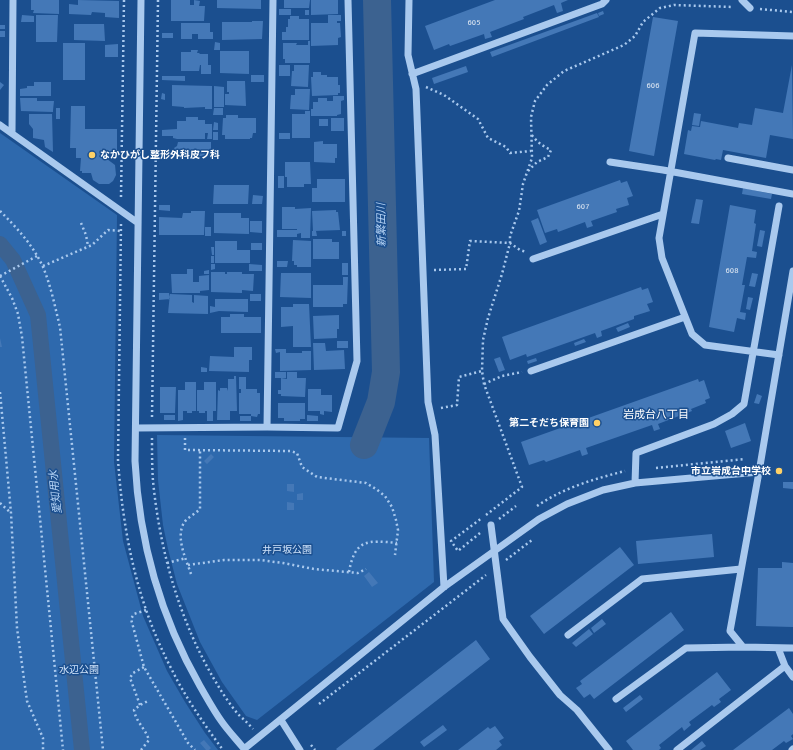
<!DOCTYPE html>
<html>
<head>
<meta charset="utf-8">
<style>
  body { margin:0 }
  canvas { display:block; background:#1b4f8f }
</style>
</head>
<body>
<canvas width="793" height="750"></canvas>
<script>
const context = document.querySelector('canvas').getContext('2d');
context.lineJoin = 'round';
function paint(path, color) { context.fillStyle = color; context.fill(path, 'evenodd'); }
function strokePath(path, color, width, dash) { context.strokeStyle = color; context.lineWidth = width; context.lineCap = dash ? 'butt' : 'round'; context.setLineDash(dash || []); context.stroke(path); }
function drawText(font, color, halo, rows, align = 'center') {
  context.font = font + ' Signika,"Noto Sans JP",sans-serif'; context.lineWidth = 3; context.setLineDash([]); context.textBaseline = 'middle'; context.strokeStyle = halo; context.fillStyle = color; for (const [text, x, y, turn = 0] of rows) {
    context.save(); context.translate(x, y); context.rotate((+turn || 0) * Math.PI / 180); context.textAlign = isNaN(turn) ? turn : align; if (halo) context.strokeText(text, 0, 0); context.fillText(text, 0, 0); context.restore();
  }
}
const green = new Path2D(`
  M0 133 117 215 114 462 123 541 143 616 167 671 185 702 205 733 218 750H0Z
  M157 435 429 438 434 582 257 720 246 716 222 682 200 642 177 584 168 549 163 525 158 480Z`);
const canal = new Path2D(`
  M0 244 13 260 38 315 82 750`);
const river = new Path2D(`
  M364 445 381 402 386 372 377 0`);
const building = new Path2D(`
  M31 0H59V14L33 13 34 10H31Z
  M78 0 119 1V18L105 17V13L92 12 91 15 69 14V4L78 5Z
  M171 0H190V5H194V0L200 1 199 6H205L204 21H171Z
  M217 0H261V9L217 8Z
  M284 0H310L309 8H284Z
  M311 0H338V14L311 15Z
  M495 0H568L561 3 563 11 557 13 554 5 523 17 524 19 490 32 492 37 485 39 484 34 450 46 449 44 434 50 425 26Z
  M279 9H291V15H279Z
  M305 10H309V15H305Z
  M603 11 604 14 599 16 598 13Z
  M597 13 599 17 492 57 490 52Z
  M22 15 34 16V22H21Z
  M36 15H58L57 42H36Z
  M328 15H341V21H337V23H340L341 37 338 38V45L311 46V23H328Z
  M290 16H299V19H309V40H282V32H286V27H288V19H290Z
  M653 17 678 21 654 156 629 151Z
  M252 21H263L262 39 222 40V22H252Z
  M181 23H210V32H213V39H198V34H192V39H181Z
  M74 24H104L105 41 74 40Z
  M0 25H5V29H0Z
  M0 31H5V37H0Z
  M162 33H173V38H162Z
  M308 41H310V63H285V59H283V43H297L296 45H308Z
  M215 42 220 43V50H214Z
  M63 43H85V80H63Z
  M118 44V57H105V45Z
  M191 50H198L197 53H200L199 54H208V65H211V74H201V65H200L199 71H181V52H191Z
  M220 51H249V74L220 73Z
  M279 65H290V76H279Z
  M294 65H309L308 87 291 86 292 71H294Z
  M792 65 793 139 770 135 766 158 723 150 721 160 716 159 715 160 684 154 688 130 691 131 692 126 700 127 701 121 738 128 739 123 752 125 755 108 783 113Z
  M466 66 468 72 434 84 432 78Z
  M313 72H321V75H327V77H338V85H340V93H338V95L312 96 311 77H313Z
  M251 75H264V82H251Z
  M162 76H185V81L162 80Z
  M227 81H245L246 106 225 105V94H229V92H227Z
  M0 82 4 85 0 90Z
  M34 82H51V96H20V89L27 88V86H34Z
  M172 85 212 86V109H205V107L184 108V107L172 106Z
  M214 86 224 87V107H214Z
  M295 89H310L309 110 290 109 291 95H295Z
  M162 93 165 94V100L161 99Z
  M333 96H344V100L341 101V114L337 115V116H311V109H313V102H318V98H327V101H333Z
  M20 98H37V101H54L53 110V112L21 111Z
  M71 106H85V129H117V152H107V159L115 165 116 175 113 181 109 184H99L93 180 91 173H82V171H80L81 158H76V148H70Z
  M56 108H60V119H56Z
  M214 108H223V115H213Z
  M305 111H310V138H292V114H305Z
  M694 113 701 114 699 126 692 125Z
  M29 114H52L53 152 45 147 44 140 33 138V129L29 124Z
  M226 115H238V118H256V133H253L252 138H250V139H225V135H222L223 118H226Z
  M186 117H198V120H205V124H212V139H207L208 133H205V139H177L173 138V136H162V130L177 129V121H186Z
  M331 118H344V131H331Z
  M319 119H328V126H319Z
  M214 122 218 123V130H213Z
  M213 132H218V140H213Z
  M279 133H290V139H279Z
  M323 141V144H337V158H335V163L314 162V142Z
  M178 142H211V156H178L174 148 177 146Z
  M285 162H310L311 184H304V187H287V177H285Z
  M278 176H284V188H278Z
  M317 179H345V202H312V188H317Z
  M620 180 621 183 627 181 633 196 627 198 629 205 616 209 617 212 591 221 593 226 587 228 585 222 558 232 557 229 545 233 537 210Z
  M214 185H249L248 204H213Z
  M743 188 772 194 771 199 742 194Z
  M253 195 263 196 262 204H252Z
  M696 199 703 200 699 224 691 223Z
  M159 205H170V211L159 210Z
  M730 205 756 210 754 223 756 224 752 251 757 252 756 258 747 257 742 285H745L740 312 746 313 745 320 737 318 734 332 709 327Z
  M282 207H295V209L311 208 310 238H301V233L297 234V229H282Z
  M336 210V212H338L340 230 313 231 312 211Z
  M191 211H205L204 235H159V217L182 218 183 213H191Z
  M214 213H241V218H249V234L214 233Z
  M538 218 547 242 540 245 531 221Z
  M250 221H262V233L250 232Z
  M205 227H211V236H205Z
  M277 230H297V237H277Z
  M760 230 765 231 762 247 757 246Z
  M312 231H316L317 236H312Z
  M342 231H346V236H342Z
  M313 239H332V242H339V259H313Z
  M293 240 311 241V267H297V265H294V261H292Z
  M215 241H237V250H250V263H215Z
  M251 243H262V250H251Z
  M211 247H214V255H212Z
  M211 256H214V263H211Z
  M277 261H288L287 267H277Z
  M342 263H348V275H342Z
  M211 264H215V269L211 270Z
  M249 264 262 265V271H249Z
  M187 269H193V282H199V276L209 275V290L200 291V293H172L171 274H187Z
  M209 270V274H204V271Z
  M211 272H225V274H227V272H242V274H254L253 291 242 290V293L211 292Z
  M281 273H311V298L280 297Z
  M752 273 758 274 755 287 749 286Z
  M343 277H348L347 304H343V307H313V285H343Z
  M641 287 642 290 648 288 653 302 647 304 650 311 634 316V319L601 331 602 336 597 338 595 333 527 357 526 354 510 360 502 337Z
  M159 293H169L170 299 159 300Z
  M170 294 192 295V302L194 303V295L208 296V314L168 313Z
  M250 294H261V301H250Z
  M748 297 753 298 750 310 746 309Z
  M215 299H248V312L219 311 210 313V306L215 307Z
  M293 304H309L311 347H293V326L281 327V307H293Z
  M230 314H244V317H261V333H221V317H230Z
  M339 315V329H337V338L314 339 313 316Z
  M628 323 630 327 618 332 616 328Z
  M0 338 2 347H0Z
  M584 339 586 342 575 346 574 343Z
  M337 341H348V348H337Z
  M313 343H325L326 351 344 350 345 369 314 370Z
  M234 347H252V360H249V372L209 371 210 356 234 357Z
  M275 349H286V353H302V351H311V370L280 371V352L276 353Z
  M500 357 505 370 499 372 494 359Z
  M536 358 537 361 528 364 527 361Z
  M201 367 207 368V372H201Z
  M275 372H286V378H275Z
  M287 372H297V378H306L305 397 281 396V394H278V390H281V378L287 379Z
  M234 376H236L237 411H230V420H217L218 390 220 391V388H227L228 391V379H234Z
  M239 377H246V389H257V393H260V414H258L257 417 251 416V421H240V416H251V414H239V393H241V389H239Z
  M698 379 699 382 704 380 710 398 705 400 706 403 691 409 692 411 658 424 660 429 654 431 652 425 586 448 588 454 582 456 580 450 546 462 544 460 529 465 521 442Z
  M185 382H196V411H192V413H187V411H183V420L178 421V390H185Z
  M204 382H216V411H213V421H207V411H205V413H199V411H197V390H204Z
  M160 387H176L175 413H160Z
  M308 389H321V395H332V412L324 411V415L320 414V411H308Z
  M757 394 762 396 759 404 754 403Z
  M278 403H305V419H300V421H284V418H278Z
  M164 415H175V420H164Z
  M307 415 318 416V421H307Z
  M745 423 751 441 731 448 725 431Z
  M211 454 214 457 207 464 204 461Z
  M783 482H793V489L783 488Z
  M287 484H294V492L287 491Z
  M303 493V500H297V494Z
  M287 502 294 503V510H287Z
  M712 534 714 557 638 564 636 541Z
  M620 547 634 565 544 634 530 616Z
  M782 562 793 563V627L756 626 758 568H782Z
  M369 572 378 583 372 587 364 576Z
  M671 612 684 630 594 699 590 694 584 698 576 688 582 684 580 681Z
  M602 619 606 624 594 633 591 628Z
  M589 629 593 634 576 647 572 643Z
  M476 640 490 659 373 750H337L336 749Z
  M717 672 731 690 719 699 721 702 714 707 712 705 689 722 691 725 684 731 682 727 659 745 661 748 659 750H633L626 741Z
  M640 695 643 699 626 712 623 708Z
  M789 708 793 714V734L791 736 793 739 786 743 784 741 772 750H733Z
  M443 725 447 730 424 747 420 742Z
  M495 726 504 738 499 741 502 745 496 750H458L488 727 490 729Z
  M204 740 211 748 209 750H206L200 743Z
  M702 741 706 746 700 750H691Z`);
const path = new Path2D(`
  M760 9 793 12
  M426 87 444 95 478 119 488 138 506 147 510 153 531 151
  M528 171 537 162 548 157 551 150C542 146 536 141 531 134
  M121 197 124 0
  M0 211C17 228 33 245 43 267 51 286 55 307 60 327L103 750
  M81 223 86 235 88 246
  M121 224 118 460C123 533 137 603 171 668 185 697 204 724 223 750
  M43 266 92 245 108 230 121 231
  M434 270 466 269 470 241 510 243 520 250 526 252
  M0 276 12 298 18 314 22 337 63 750
  M0 276 37 256
  M484 384 502 376 522 372
  M0 392 11 513 17 628 27 701 43 738V750
  M441 408 457 405 459 377 482 371
  M152 417 158 0
  M152 438C152 453 152 467 153 481 160 552 180 623 217 684 223 694 231 706 238 714 243 719 248 723 253 729
  M185 438V450L290 451 297 453 302 467 317 477 366 483 376 489 385 496 392 507 396 520 398 530 395 555
  M656 468 745 459
  M0 503 11 513
  M537 506C563 488 594 479 625 471
  M486 515 522 487 484 384 482 371 483 340 488 318 502 274 510 243V236L519 211 523 184 532 158 531 117 535 101 547 85 564 71 624 45 635 36 643 22 660 8 674 5 733 7
  M499 519 516 506
  M480 533 458 551 451 541 482 518
  M506 560 532 540
  M167 563 186 558
  M188 565 224 560H260L283 563 314 569 358 573 366 569
  M349 572C355 539 367 540 397 543
  M191 574C186 559 173 533 187 519 191 516 196 513 200 509V450
  M146 610 134 614 131 619 144 667 188 743 195 750
  M319 704 486 575
  M140 705 130 678 133 673 144 667
  M311 745 315 750
  M141 750 149 740C145 728 136 722 134 710L140 705 148 701`);
const minor = new Path2D(`
  M141 0 135 461C139 541 160 616 200 686 207 698 214 711 222 722 229 732 238 741 245 750
  M409 0 408 55 416 89 428 402 435 435 444 587
  M742 0 750 8
  M412 74 602 4 606 0
  M0 125 138 223
  M12 133 13 0
  M728 158 793 170
  M610 162 663 170 793 194
  M533 259 663 214
  M793 271 759 472 730 631 743 647 793 648
  M779 355 705 345 692 334 662 258 659 238 695 33 793 36
  M531 371 685 317
  M267 427 273 0
  M136 428 267 427 338 428 357 361 348 0
  M635 483 636 453 714 424 732 414 744 404 779 206
  M491 525 503 619 530 657 560 695 577 710 609 750
  M568 635 642 579 741 569
  M778 648 785 666 793 677
  M616 699 686 648 743 647
  M281 720 300 750
  M244 749 444 587 539 519 567 504 603 490 635 483 759 472
  M677 750 785 666
  M792 750 793 749`);
const markers = [
  [92,155,4,"#ffd166"],
  [597,423,4,"#ffd166"],
  [779,471,4,"#ffd166"]
];
const numberNames = [
  ["605",474,23],
  ["606",653,86],
  ["607",583,207],
  ["608",732,271]
];
const poiNames = [
  ["なかひがし整形外科皮フ科",100,155,"left"],
  ["第二そだち保育園",589,423],
  ["市立岩成台中学校",771,471]
];
const parkNames = [
  ["井戸坂公園",287,550],
  ["水辺公園",79,670]
];
const waterNames = [
  ["新繁田川",382,225,-91],
  ["愛知用水",56,492,-96]
];
const neighbourhoodNames = [
  ["岩成台八丁目",656,415]
];
paint(green, '#2e69ad');
strokePath(canal, '#3c6290', 16);
strokePath(river, '#3c6290', 28);
paint(building, '#4478b7');
strokePath(path, '#a9c9ee', 2.5, [2, 3]);
strokePath(minor, '#a9c9ee', 7);
for (const [x, y, r, color] of markers) { const dot = new Path2D(); dot.arc(x, y, r, 0, 2 * Math.PI); context.fillStyle = color; context.fill(dot); strokePath(dot, '#1b4f8f', 1.5); }
drawText('8px', '#d0dded', null, numberNames);
drawText('bold 10px', '#fff', '#1b4f8f', poiNames, 'right');
drawText('10px', '#cfe3fa', '#1b4f8f', parkNames);
drawText('italic 11px', '#b5d3f5', '#1b4f8f', waterNames);
drawText('11px', '#fff', '#1b4f8f', neighbourhoodNames);
</script>
</body>
</html>
